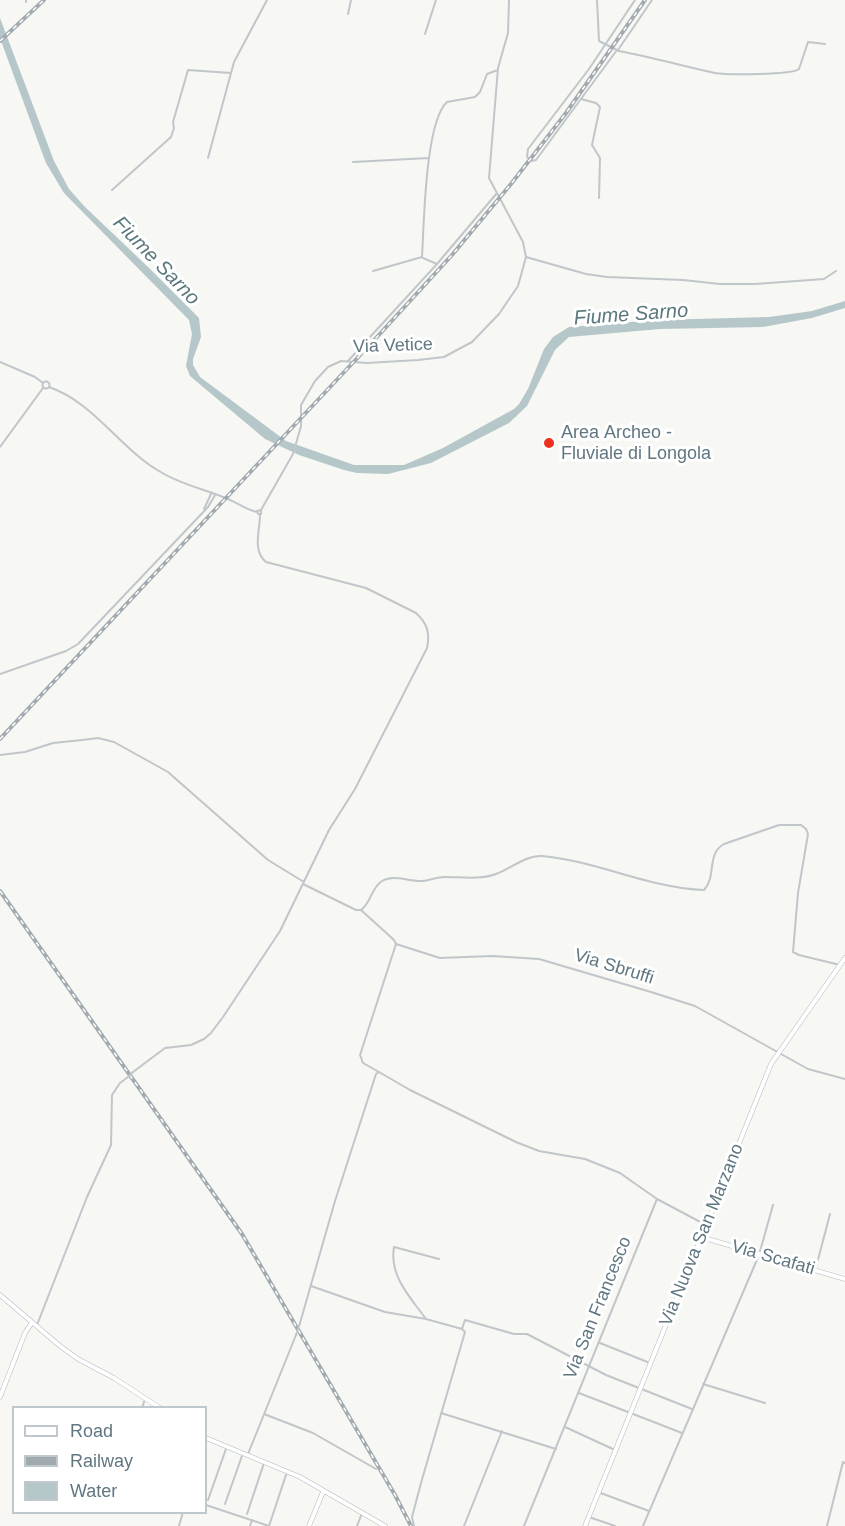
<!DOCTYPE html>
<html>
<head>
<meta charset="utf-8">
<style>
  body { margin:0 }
  #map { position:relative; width:845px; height:1526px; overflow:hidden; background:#f7f7f4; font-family:Helvetica,sans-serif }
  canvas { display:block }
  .legend { position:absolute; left:12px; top:1406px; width:195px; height:108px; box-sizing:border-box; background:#fff; border:2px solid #bfc9cd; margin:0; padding:8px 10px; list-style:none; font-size:18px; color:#607781 }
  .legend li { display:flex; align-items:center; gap:12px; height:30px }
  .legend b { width:30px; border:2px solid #bfc9cd }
</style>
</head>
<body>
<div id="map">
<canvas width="845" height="1526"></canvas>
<ul class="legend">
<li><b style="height:8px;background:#fff"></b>Road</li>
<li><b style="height:8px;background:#a1aaaf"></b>Railway</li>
<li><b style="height:16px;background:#b6c7c9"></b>Water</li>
</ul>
</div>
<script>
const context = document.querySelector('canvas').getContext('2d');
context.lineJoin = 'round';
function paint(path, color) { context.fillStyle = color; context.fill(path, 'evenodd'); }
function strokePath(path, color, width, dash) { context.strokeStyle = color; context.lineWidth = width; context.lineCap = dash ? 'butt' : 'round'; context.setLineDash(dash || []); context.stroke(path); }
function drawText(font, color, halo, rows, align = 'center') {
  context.font = font + ' Helvetica,sans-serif'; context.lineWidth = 6; context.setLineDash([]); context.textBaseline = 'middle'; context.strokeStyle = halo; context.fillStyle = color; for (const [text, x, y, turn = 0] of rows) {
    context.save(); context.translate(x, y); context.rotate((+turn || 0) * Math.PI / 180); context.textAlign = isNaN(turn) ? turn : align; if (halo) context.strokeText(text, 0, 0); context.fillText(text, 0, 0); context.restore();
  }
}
const water = new Path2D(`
  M0 18 54 161 69 189 85 207 147 266 199 318 201 337 193 359V365L200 377 286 441 354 465H404L443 448 514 409 519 404 528 389 544 349 553 337 569 327 657 320 769 317 812 311 845 301V308L812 318 763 327 660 329 569 337 555 350 527 406 509 423 431 463 388 474 357 473 344 470 299 455 265 439 190 376 186 366 192 334 189 320 64 193 46 163 40 147 0 38Z`);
const street = new Path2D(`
  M597 0 599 41 619 51C651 57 683 66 715 73 727 75 792 75 799 69L808 42 825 44
  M26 2V0
  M348 14 351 0
  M425 34 436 0
  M617 50 536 160 532 161 527 157 528 149 589 69 635 0
  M618 50 652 0
  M581 99 596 103 600 107 592 145 600 158 599 198
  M208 158 234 62 267 0
  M353 162 429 158
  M112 190 171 137 174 128 173 122 188 70 231 73
  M526 257 586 274 607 277 683 280 720 284H755L824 279 836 271
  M423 258 437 264
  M373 271 422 257C424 225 425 122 447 102L475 97 480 92 487 74 498 70
  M348 361 437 264 497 193
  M0 362 35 377 43 383
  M42.5 385a3.5 3.5 0 1 1 7 0a3.5 3.5 0 1 1-7 0Z
  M49 387C93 402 120 448 159 471 181 485 205 489 228 499 238 503 246 510 257 512
  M0 447 43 388
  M204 509 211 494
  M261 510V514H258L257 511 261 510 293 454 301 426V405L315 381 328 367 341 361 367 363 418 360 444 357 472 342 499 314 518 286 526 257 523 242 489 178 498 68 508 33 509 0
  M0 674 66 651 78 644 208 507 215 495
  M0 755 25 752 53 743 82 740 98 738 114 742 168 772 268 860 304 882
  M303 884 356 910H361C371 903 371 888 382 881 394 874 409 882 423 881 430 880 438 877 445 877 461 877 480 880 496 874 510 869 526 855 542 856 597 861 649 888 704 890 717 876 706 854 724 844L779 825H801L806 829 808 834 798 893 793 952 799 955 840 965
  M361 910 394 940 396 944 360 1055 363 1063 379 1072
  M396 944 440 958 492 956 539 959 651 992 695 1006 808 1069 845 1079
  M133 1072 165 1048 191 1045 204 1039 211 1033 223 1017 280 931 329 830 355 789 427 648C430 634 428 624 416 613L366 588 266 562C252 551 260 530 260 515
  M815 1271 830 1214
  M311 1286 385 1312 426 1319 462 1329 465 1332 421 1483 412 1517 414 1526
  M426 1319C410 1297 389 1276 394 1247L439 1259
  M300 1323 335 1201 376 1074 379 1072 410 1090 516 1142 539 1151 585 1159 620 1173 657 1199 706 1225
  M37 1325 87 1197 111 1145 112 1095 120 1083 128 1077
  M462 1329 465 1320 514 1334H527L606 1375 692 1409
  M600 1343 650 1363
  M703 1384 765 1403
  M579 1393 682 1433
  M142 1408 145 1399
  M441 1413 556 1449
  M264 1414 313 1433 376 1469
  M565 1427 615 1450
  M248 1454 296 1335
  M598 1492 649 1511
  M208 1500 227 1446
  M225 1504 243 1453
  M206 1505 269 1526
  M247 1514 264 1463
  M589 1517 615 1526
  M179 1526 183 1512
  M250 1526 252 1520
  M269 1526 287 1472
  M357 1526 362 1513
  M464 1526 502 1431
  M524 1526 657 1199
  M643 1526 759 1255 773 1205
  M827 1526 843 1462 845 1463`);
const secondary = new Path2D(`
  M701 1237 845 1279
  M0 1295 60 1346 78 1359 114 1378 160 1408
  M0 1397 25 1333 31 1324
  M206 1438 300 1477 385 1526
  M309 1526 323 1492
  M585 1526 771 1064 845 958`);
const rail = new Path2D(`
  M0 41 44 0
  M0 739 377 337 452 255 511 184 566 113 645 0
  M0 891 242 1234 395 1495 411 1526`);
const streetBridge = new Path2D(`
  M128 1077 133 1072
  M296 1335 300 1323`);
const markers = [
  [549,443,6,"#ee311e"]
];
const streetNames = [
  ["Via Vetice",393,346,-2],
  ["Via Sbruffi",614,967,17],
  ["Via Nuova San Marzano",702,1235,-68],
  ["Via Scafati",773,1258,16],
  ["Via San Francesco",598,1308,-68]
];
const poiNames = [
  ["Area Archeo -",561,433],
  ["Fluviale di Longola",561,454]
];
const waterNames = [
  ["Fiume Sarno",156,261,46],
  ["Fiume Sarno",631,315,-4]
];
paint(water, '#b6c7c9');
strokePath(secondary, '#b2babe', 5);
strokePath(street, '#c0c6c9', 2);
strokePath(secondary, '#fff', 4);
strokePath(rail, '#a1aaaf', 4);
strokePath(rail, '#fff', 1.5, [4.5]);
strokePath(streetBridge, '#c0c6c9', 2);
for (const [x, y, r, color] of markers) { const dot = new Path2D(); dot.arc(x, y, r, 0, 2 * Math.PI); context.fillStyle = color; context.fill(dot); strokePath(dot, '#fff', 2); }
drawText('18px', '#607781', '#fff', streetNames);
drawText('18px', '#607781', '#fff', poiNames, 'left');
drawText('italic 20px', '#5b787c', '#fff', waterNames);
</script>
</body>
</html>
